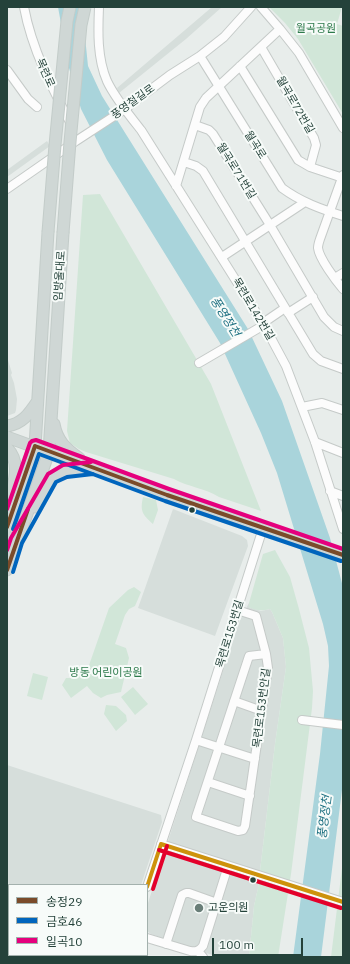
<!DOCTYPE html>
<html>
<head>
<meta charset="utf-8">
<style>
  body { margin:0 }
  #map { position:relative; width:350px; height:964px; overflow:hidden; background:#e8edeb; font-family:"IBM Plex Sans","Noto Sans KR",sans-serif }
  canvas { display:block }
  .frame { position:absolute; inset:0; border:8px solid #24423a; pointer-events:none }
  .legend { position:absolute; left:8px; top:884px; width:140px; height:72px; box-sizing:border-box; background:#f7fbf9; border:1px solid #a3b1ad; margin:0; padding:5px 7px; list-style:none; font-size:12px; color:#24423a }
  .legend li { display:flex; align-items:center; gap:8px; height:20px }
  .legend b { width:20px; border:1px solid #a3b1ad }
  .scale { position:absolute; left:212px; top:938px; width:91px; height:18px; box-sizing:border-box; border:2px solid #24423a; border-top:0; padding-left:5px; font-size:12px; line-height:14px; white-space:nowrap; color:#24423a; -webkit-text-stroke:3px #f7fbf9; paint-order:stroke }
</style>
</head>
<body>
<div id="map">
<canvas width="350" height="964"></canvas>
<div class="frame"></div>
<ul class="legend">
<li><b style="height:5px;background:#7a4b2a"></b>송정29</li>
<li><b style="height:5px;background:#0065bd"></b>금호46</li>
<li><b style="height:5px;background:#e5007d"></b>일곡10</li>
</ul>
<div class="scale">100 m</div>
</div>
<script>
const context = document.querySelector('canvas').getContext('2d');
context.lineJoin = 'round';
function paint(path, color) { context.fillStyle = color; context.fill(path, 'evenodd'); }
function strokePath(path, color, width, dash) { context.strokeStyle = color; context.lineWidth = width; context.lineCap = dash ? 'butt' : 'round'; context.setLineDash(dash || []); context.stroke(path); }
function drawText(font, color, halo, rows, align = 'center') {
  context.font = font + ' "IBM Plex Sans","Noto Sans KR",sans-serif'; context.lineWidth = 4; context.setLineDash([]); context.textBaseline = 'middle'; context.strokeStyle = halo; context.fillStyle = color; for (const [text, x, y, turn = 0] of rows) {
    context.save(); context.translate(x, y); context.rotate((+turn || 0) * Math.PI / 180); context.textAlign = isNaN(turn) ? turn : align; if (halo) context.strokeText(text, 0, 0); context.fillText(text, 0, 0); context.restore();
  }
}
const built = new Path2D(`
  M212 7H222L186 39 119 93 117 88Z
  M47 141 50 146 7 177V170Z
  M7 357 12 373 11 375 14 383 17 399 16 410 15 413 7 416Z
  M173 509 242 536 247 540 248 546 215 636 138 608Z
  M249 603V607L261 611 270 609 272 612 283 638 286 667 275 744 258 888 254 906 249 957H218L151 934 147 931V906L233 640 241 618Z
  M7 765 161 815 162 822 141 885H12L7 883Z`);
const green = new Path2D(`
  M269 7H342L337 24 343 26V114L298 39 285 23Z
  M100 194 211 384 261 511 219 497C205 488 188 487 174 479L86 452 79 449 70 443 67 431 83 195Z
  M143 497 156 500 158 510 153 524C142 514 140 511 143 497Z
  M275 550 290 577 299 609 309 648 313 691 312 708 291 874 278 957H249L254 906 258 888 275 744 286 667 283 638 272 612 270 609C262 611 256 611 249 607V603L263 554Z
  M134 587 141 592 135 606 129 609 125 615 115 644 126 648 129 658 121 692 107 695 101 698 93 693 87 686 71 698 62 685 66 678H76L87 671 109 608 128 590Z
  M33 673 48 677 42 700 27 696Z
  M133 687 148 704 135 715 121 697Z
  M106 705 116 706 126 715 127 721 116 731 104 714Z
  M343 860V957H331Z`);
const water = new Path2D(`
  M58 7H82L88 66 102 96 248 329 282 401 330 538 343 587V782L321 957H293L320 754 329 666 328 646 323 624 277 473 261 433 220 343 107 160 81 109 69 68Z`);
const minor = new Path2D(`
  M24 7C32 50 52 88 72 126
  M99 7C98 31 97 58 107 81 115 98 129 115 141 130L264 325 286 366 315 442 343 529
  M261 7 280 29 299 53 343 128
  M261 47 314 138 316 145 310 167
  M200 56 282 188C301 202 321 209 343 216
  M240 66 298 160 310 167 343 178
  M7 70 28 99 37 107
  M195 125 209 130 213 134 270 225 324 317 334 327 343 331
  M184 162 196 166 203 171 313 354 321 361 343 369
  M343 175 320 239C319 242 318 245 318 248 319 258 336 281 343 289
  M176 186 200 107 206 98 280 29
  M7 189 76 141 122 111 170 75 200 56 224 37 251 7
  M222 257 305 202
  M335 278 343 273
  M288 313 313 297
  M263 323 285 308
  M199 363 264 325
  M302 407 322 403 343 410
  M315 442 343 453
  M330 491 343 496
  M237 610 256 616 266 654 268 668 245 826 243 830 238 831 196 817 249 656 266 654
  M234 701 262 711
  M302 720 343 725
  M196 740 255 759
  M208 782 250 796
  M161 844 343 902
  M147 887 196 740 263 528
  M7 893 9 894
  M147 938 190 951C196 952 199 951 203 946L228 866
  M166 944 182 895 186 893H189L217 903
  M198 951 203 957
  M58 955 64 957
  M24 957 25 955
  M121 957 122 955`);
const major = new Path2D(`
  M54 424C57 441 66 449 79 458
  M7 426C22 424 29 414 37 402
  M7 437 167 495 343 555
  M7 448C22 463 13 484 10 502
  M35 507C52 475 51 471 89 468
  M7 527 35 446 48 232
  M7 537 16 541
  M7 570 49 452 63 233`);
const majorBridge = new Path2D(`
  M48 232 55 145 67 21 70 7
  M63 233 70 142 81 25 85 7`);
const bus1 = new Path2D(`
  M7 527 35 446 167 495 343 555
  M7 570 28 509`);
const bus2 = new Path2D(`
  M13 529 39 454 165 501 341 561
  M13 572 22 543 56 482 67 477 93 474`);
const bus3 = new Path2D(`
  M7 509 30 443 32 441 36 440 169 489 343 549
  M7 550 11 538 48 474 63 465 91 462`);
const bus4 = new Path2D(`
  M161 844 343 902
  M147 887 161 844`);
const bus5 = new Path2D(`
  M159 850 341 908
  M153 889 167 846`);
const markers = [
  [192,510,3.5,"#24423a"],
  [253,880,3.5,"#24423a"],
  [199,908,5,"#697e78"]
];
const parkNames = [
  ["월곡공원",316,29],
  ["방동 어린이공원",106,673]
];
const streetNames = [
  ["목련로",45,73,66],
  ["풍영철길로",133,102,-36],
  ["월곡로72번길",295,105,60],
  ["월곡로",255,145,58],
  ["월곡로71번길",236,171,58],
  ["임방울대로",60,276,-86],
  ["목련로142번길",253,309,59],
  ["목련로153번길",230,634,-73],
  ["목련로153번안길",262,708,-83]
];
const poiNames = [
  ["고운의원",208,908]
];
const waterNames = [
  ["풍영정천",225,317,58],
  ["풍영정천",325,817,-83]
];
paint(built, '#d6dedb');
paint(green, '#d1e6d8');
paint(water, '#a9d4db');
strokePath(minor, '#c5cac8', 10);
strokePath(major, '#c3ccc9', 13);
strokePath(minor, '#fcfcfc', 8);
strokePath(major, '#cfd7d5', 11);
strokePath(majorBridge, '#c3ccc9', 13, []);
strokePath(majorBridge, '#cfd7d5', 11);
strokePath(bus1, '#7a4b2a', 4);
strokePath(bus2, '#0065bd', 4);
strokePath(bus3, '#e5007d', 4);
strokePath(bus4, '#cd920c', 4);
strokePath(bus5, '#e4002b', 4);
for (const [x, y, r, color] of markers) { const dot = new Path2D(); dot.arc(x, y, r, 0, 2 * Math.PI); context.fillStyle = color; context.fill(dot); strokePath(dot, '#f7fbf9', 1.5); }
drawText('11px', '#2d7a4b', '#f7fbf9', parkNames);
drawText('11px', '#24423a', '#f7fbf9', streetNames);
drawText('11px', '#24423a', '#f7fbf9', poiNames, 'left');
drawText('italic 12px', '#1c6f80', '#f7fbf9', waterNames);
</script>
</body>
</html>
